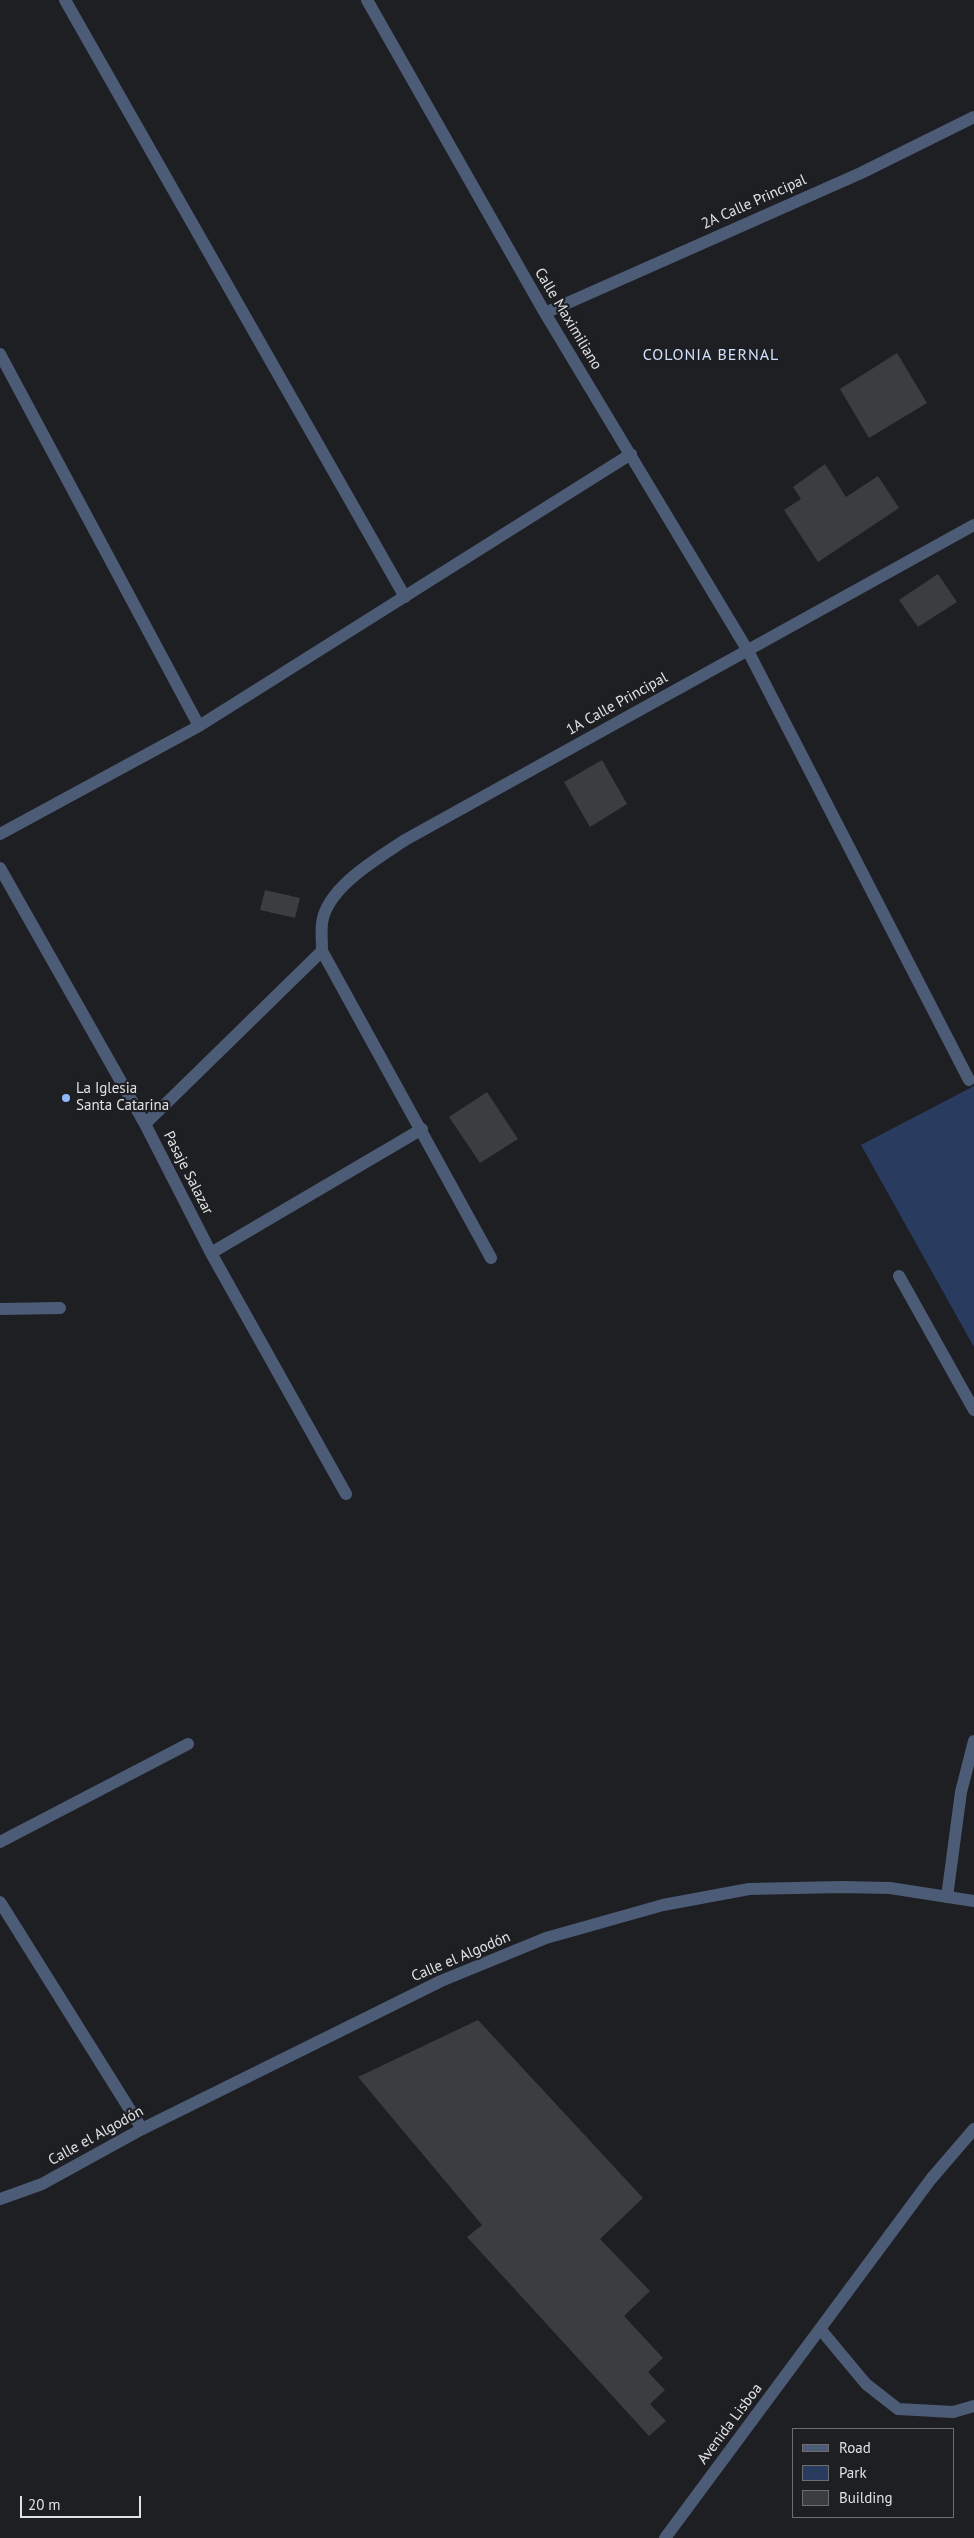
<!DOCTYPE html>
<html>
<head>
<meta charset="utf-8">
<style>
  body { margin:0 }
  #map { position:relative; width:974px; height:2538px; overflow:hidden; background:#1e1f23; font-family:"PT Sans",sans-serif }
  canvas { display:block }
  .legend { position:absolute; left:792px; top:2428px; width:162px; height:90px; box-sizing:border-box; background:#1e1f23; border:1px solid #6c6d70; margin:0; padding:6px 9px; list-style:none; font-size:15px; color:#e1e2e4 }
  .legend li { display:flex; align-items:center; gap:10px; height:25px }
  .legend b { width:25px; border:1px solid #6c6d70 }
  .scale { position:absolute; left:20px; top:2496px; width:121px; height:22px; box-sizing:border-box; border:2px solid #e1e2e4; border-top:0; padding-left:6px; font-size:15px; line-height:18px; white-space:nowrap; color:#e1e2e4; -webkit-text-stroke:4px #1e1f23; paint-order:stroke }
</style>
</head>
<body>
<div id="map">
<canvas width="974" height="2538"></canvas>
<ul class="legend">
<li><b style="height:6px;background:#4d5c76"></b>Road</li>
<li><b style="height:14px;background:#293c60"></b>Park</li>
<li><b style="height:14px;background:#3b3d40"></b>Building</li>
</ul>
<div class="scale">20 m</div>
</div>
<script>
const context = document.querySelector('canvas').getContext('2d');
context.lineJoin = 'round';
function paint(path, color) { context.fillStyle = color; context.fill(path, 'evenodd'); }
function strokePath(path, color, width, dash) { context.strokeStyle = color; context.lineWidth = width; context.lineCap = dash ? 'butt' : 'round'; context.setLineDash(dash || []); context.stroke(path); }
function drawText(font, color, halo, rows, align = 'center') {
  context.font = font + ' "PT Sans",sans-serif'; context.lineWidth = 4.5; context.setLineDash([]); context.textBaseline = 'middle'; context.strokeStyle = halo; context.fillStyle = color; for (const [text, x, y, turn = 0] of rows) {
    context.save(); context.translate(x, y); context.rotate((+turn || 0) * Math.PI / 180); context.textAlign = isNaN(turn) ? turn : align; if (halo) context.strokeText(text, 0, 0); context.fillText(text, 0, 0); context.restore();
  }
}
const green = new Path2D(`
  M974 1086V1347L861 1145Z`);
const building = new Path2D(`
  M897 353 927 403 869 438 840 389Z
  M825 464 846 497 878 476 899 508 818 562 784 510 801 499 793 487Z
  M938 574 957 602 918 627 899 600Z
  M602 760 627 804 590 827 564 782Z
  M265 890 300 898 295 918 260 910Z
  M487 1092 518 1139 480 1163 449 1117Z
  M478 2020 643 2198 600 2239 650 2291 624 2316 663 2358 648 2372 665 2390 650 2404 666 2421 649 2436 467 2237 482 2225 358 2077Z`);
const service = new Path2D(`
  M899 1276 974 1410
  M947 1897 961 1792 974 1741`);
const minor = new Path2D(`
  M65 0 405 597
  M367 0 545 313 748 651 969 1080
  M545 313 861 173 974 117
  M0 354 199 726
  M0 834 199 726 631 454
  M0 868 145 1124 211 1253 346 1494
  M145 1124 322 951
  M211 1253 422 1129
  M491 1258 322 951C322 942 321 932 322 923 327 887 377 859 405 840L974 525
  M0 1309 60 1308
  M0 1842 188 1744
  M0 1902 142 2129
  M821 2330 866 2384 898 2409 953 2412 974 2406`);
const tertiary = new Path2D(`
  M0 2199 42 2184 142 2129 441 1981 546 1938 663 1905 749 1889 841 1887 890 1888 974 1901
  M665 2538 931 2179 974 2129`);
const markers = [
  [66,1098,5,"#92b7fd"]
];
const streetNames = [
  ["2A Calle Principal",754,202,-24],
  ["Calle Maximiliano",568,319,59],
  ["1A Calle Principal",617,704,-29],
  ["Pasaje Salazar",188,1173,63],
  ["Calle el Algodón",461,1957,-23],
  ["Calle el Algodón",96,2136,-29],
  ["Avenida Lisboa",730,2424,-53]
];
const poiNames = [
  ["La Iglesia",76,1089],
  ["Santa Catarina",76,1106]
];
const neighbourhoodNames = [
  ["COLONIA BERNAL",711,355]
];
paint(green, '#293c60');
paint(building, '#3b3d40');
strokePath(service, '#4d5c76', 12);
strokePath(minor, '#4d5c76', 12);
strokePath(tertiary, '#4d5c76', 12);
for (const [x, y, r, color] of markers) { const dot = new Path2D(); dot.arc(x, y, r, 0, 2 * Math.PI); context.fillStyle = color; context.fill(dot); strokePath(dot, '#1e1f23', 2); }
drawText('15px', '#e1e2e4', '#1e1f23', streetNames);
drawText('15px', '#e1e2e4', '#1e1f23', poiNames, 'left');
context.letterSpacing = '1px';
drawText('16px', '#d2e1fb', '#1e1f23', neighbourhoodNames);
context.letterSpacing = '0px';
</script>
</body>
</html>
